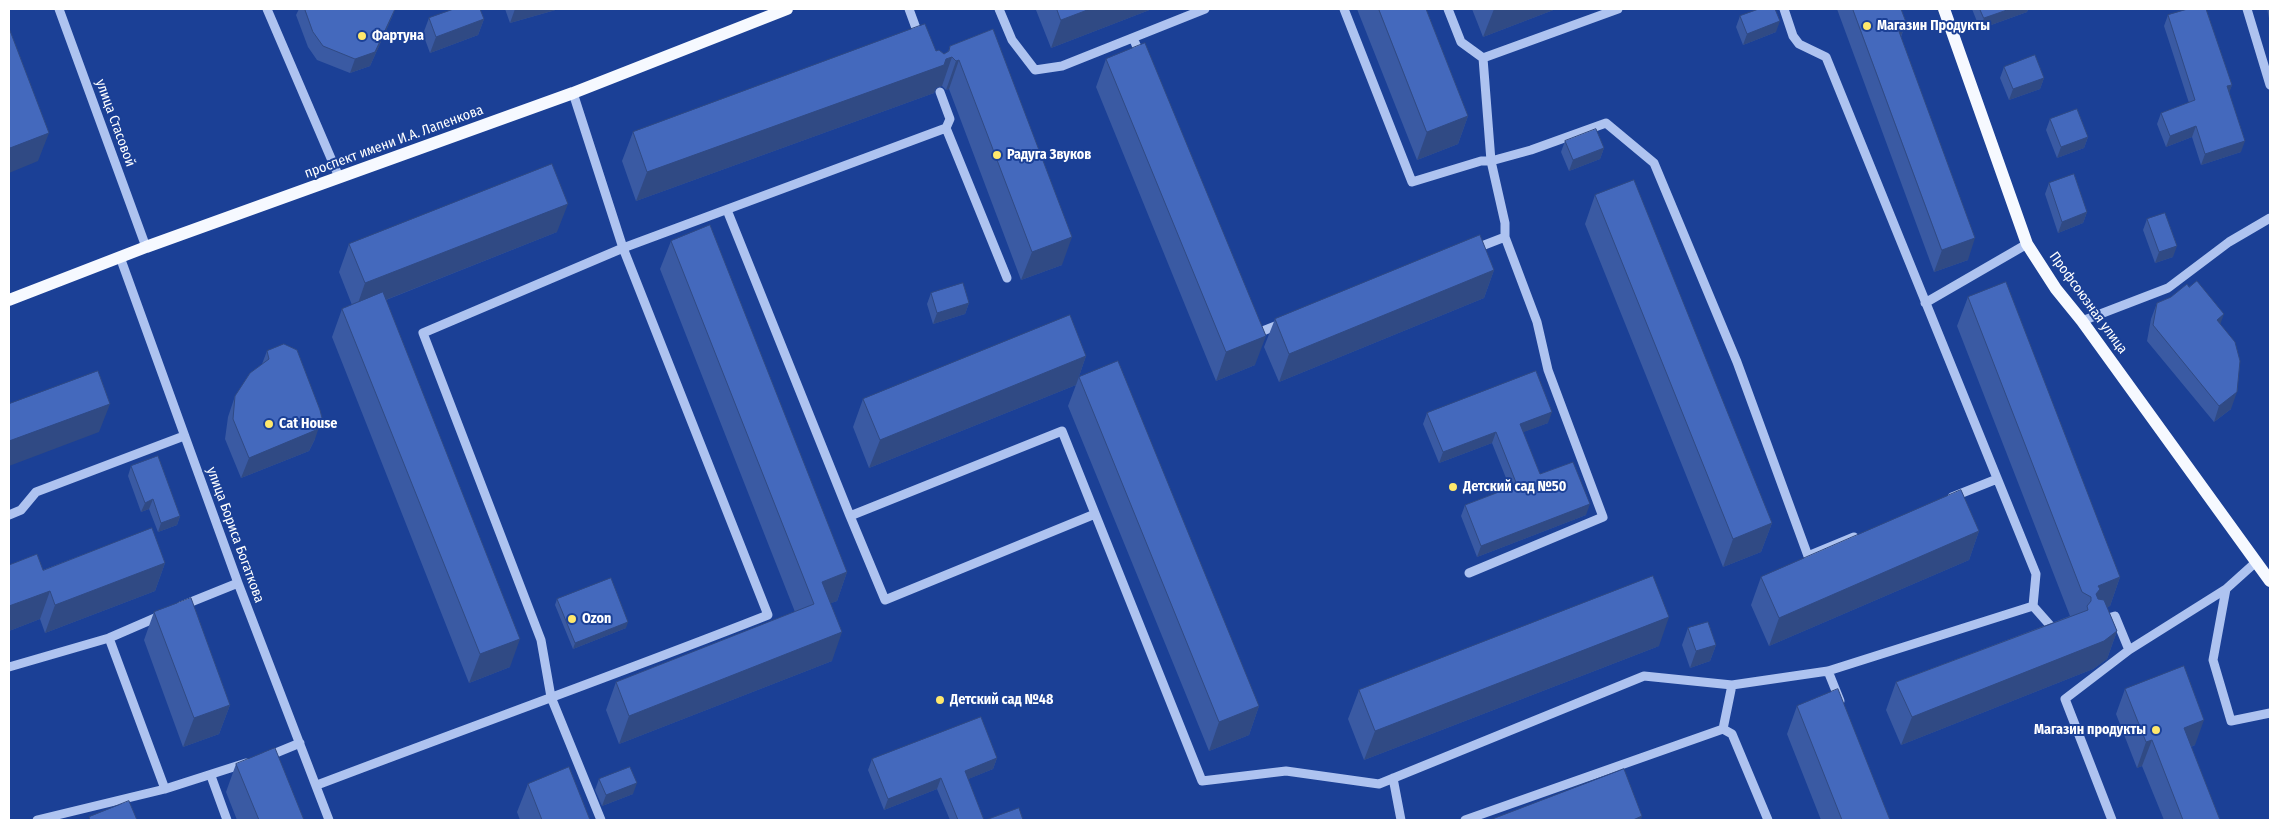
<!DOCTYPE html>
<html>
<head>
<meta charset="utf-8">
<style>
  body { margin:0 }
  #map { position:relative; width:2279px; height:829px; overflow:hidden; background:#1b4096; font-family:"Fira Sans Condensed",sans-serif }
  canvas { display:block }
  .frame { position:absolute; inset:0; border:10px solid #fff; pointer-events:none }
</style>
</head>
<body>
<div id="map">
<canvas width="2279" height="829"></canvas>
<div class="frame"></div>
</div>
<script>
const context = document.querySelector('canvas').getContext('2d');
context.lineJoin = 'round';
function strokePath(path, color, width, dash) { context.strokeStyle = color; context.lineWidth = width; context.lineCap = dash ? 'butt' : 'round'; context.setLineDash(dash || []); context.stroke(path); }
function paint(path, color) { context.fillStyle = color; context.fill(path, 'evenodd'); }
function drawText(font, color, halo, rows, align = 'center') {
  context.font = font + ' "Fira Sans Condensed",sans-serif'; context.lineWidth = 4; context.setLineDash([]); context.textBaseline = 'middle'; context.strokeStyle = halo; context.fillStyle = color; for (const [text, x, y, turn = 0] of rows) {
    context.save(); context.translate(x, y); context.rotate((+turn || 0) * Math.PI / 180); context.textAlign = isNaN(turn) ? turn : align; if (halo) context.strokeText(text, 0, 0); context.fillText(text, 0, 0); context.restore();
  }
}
const minor = new Path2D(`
  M59 9 146 247
  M267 9 339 177
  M909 9 920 39
  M999 9 1012 40 1035 70 1062 66 1205 9
  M1344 9 1412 182 1481 161H1491L1505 223V237L1474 249
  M1448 9 1461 42 1483 58 1618 9
  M2247 9 2270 85
  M1133 38 1141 56
  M1483 58 1491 161 1531 150 1606 123 1654 163 1737 362 1808 556 1854 537
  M940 92 950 119 946 128
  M727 210 850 516 1062 431 1202 781 1286 771 1379 784 1644 676 1732 685 1828 671 2033 606 2036 574 1826 57 1799 44 1793 36 1784 9
  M120 257 238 583 329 820
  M1925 303 2027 244
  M2082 321 2168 288 2229 242 2270 218
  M1254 332 1255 334 1283 323
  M1952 497 1997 479
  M9 515 21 510 36 492 184 436
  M850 516 885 600 1095 514
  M1469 573 1603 517 1548 370 1537 322 1505 237
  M2226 589 2213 660 2231 721 2270 713
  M181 606 238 583
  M2033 606 2056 632
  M2102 620 2115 616 2129 650
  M109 638 165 789
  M9 667 109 638 162 615
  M1828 671 1840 701
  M1723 729 1732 734 1768 820
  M266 757 300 743
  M211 776 227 820
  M1393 778 1401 820
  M317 785C467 728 618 674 768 615L623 248 573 93
  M37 820 165 789 246 763
  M601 820 551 697 541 640 423 333 623 248 946 128 1007 278
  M1465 820 1723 729 1732 685
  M2112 820 2065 699 2129 650 2226 589 2256 562`);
const major = new Path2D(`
  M1944 9 2027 244 2056 289 2082 321 2270 581
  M9 300 146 247 573 93 787 9`);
const wall = new Path2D(`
  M299 9H395L392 17 370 66 350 73 317 60 308 47 296 15Z
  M505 9H559L510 23Z
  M1036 9H1152L1051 48 1036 10Z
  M1357 9H1426L1468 116 1458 144 1417 160Z
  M1472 9H1556L1483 37Z
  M1837 9H1901L1906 22 1901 37 1968 260 1934 272Z
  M1972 9H2028L2027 12 1980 29Z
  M2267 9H2270V23Z
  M2168 15 2232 85 2229 92 2241 152 2201 165 2192 137 2166 147 2157 124 2161 113 2189 103 2164 26Z
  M1740 16 1776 32 1743 45 1736 27Z
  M429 18 484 19 478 35 430 53 423 34Z
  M993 29 1062 265 1021 280 949 89 946 90 942 86 936 88 934 93 636 201 622 161 633 132 936 51 944 54 948 52 950 46Z
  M1106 59 1255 365 1216 381 1096 87Z
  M2004 67 2044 78 2040 89 2009 100 2000 78Z
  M2050 119 2088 137 2084 148 2057 158 2046 130Z
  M1565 141 1604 148 1600 159 1569 171 1561 152Z
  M2049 183 2087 212 2083 223 2058 233 2045 194Z
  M1595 195 1772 523 1761 552 1723 567 1585 224Z
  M2147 219 2173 257 2155 263 2143 230Z
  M557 232 386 300 510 667 469 683 332 337 342 309 352 305 339 272 349 244Z
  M671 241 847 572 837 601 831 603 832 661 619 744 606 710 616 682 795 612 660 269Z
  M1494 270 1484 298 1279 382 1264 347 1275 319Z
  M931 293 969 303 965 314 933 324 927 304Z
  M1968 297 2120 577 2110 606 2107 607 2117 631 2107 659 2093 669 1901 745 1886 710 1896 682 2070 616 1957 326Z
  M2157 303 2220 324 2231 409 2214 422 2147 341 2151 319Z
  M267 351 315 439 309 451 241 478 225 439 228 417 235 396 262 364Z
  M1086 356 1076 385 869 468 853 427 863 399Z
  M1079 377 1259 706 1249 735 1209 751 1068 406Z
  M1427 413 1548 423 1523 432 1540 474 1586 515 1477 557 1461 516 1465 505 1510 488 1492 443 1439 463 1423 424Z
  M131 466 180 516 177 525 158 532 149 509 141 512 128 476Z
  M1979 531 1969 560 1769 646 1751 605 1761 577Z
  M165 563 155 591 45 633 40 619 9 631V565L43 570Z
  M557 599 626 628 573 649 555 605Z
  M154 612 230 705 219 734 183 747 144 640Z
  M1688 628 1716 645 1710 661 1690 668 1682 645Z
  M1659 646 1364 760 1348 719 1359 690Z
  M2125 689 2195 745 2191 747 2220 820H2164L2142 766 2137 768 2116 714Z
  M1797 706 1890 820H1821L1787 734Z
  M997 758 993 769 968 779 984 820H950L937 789 884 810 868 770 872 759Z
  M236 764 304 820H237L226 792Z
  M599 779 633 794 602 806 595 790Z
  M528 784 590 820H520L517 812Z`);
const shadedWall = new Path2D(`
  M395 9 392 17 370 66 350 73 355 59Z
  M515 9H559L510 23Z
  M1090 9H1152L1051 48 1061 20Z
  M1494 9H1556L1483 37Z
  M2010 9H2028L2027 12 1980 29 1984 18Z
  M484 19 478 35 430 53 436 37Z
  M1780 21 1776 32 1743 45 1747 34Z
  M1906 22 1898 44 1897 26Z
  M952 57 942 86 936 88 934 93 636 201 647 172Z
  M959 60 949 89 946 90 956 61Z
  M2044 78 2040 89 2009 100 2013 89Z
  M2232 85 2228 96 2227 86Z
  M1468 116 1458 144 1417 160 1427 132Z
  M2196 126 2192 137 2166 147 2170 136Z
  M49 133 38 161 9 173V150L10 148Z
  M2088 137 2084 148 2057 158 2061 147Z
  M2245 141 2241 152 2201 165 2205 154Z
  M1604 148 1600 159 1569 171 1573 160Z
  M568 204 557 232 355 312 365 283Z
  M2087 212 2083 223 2058 233 2062 222Z
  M1072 237 1062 265 1021 280 1032 252Z
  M1975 238 1968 260 1934 272 1942 250Z
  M2177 246 2173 257 2155 263 2159 252Z
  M1494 270 1484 298 1279 382 1289 354Z
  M969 303 965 314 933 324 937 313Z
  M2224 314 2218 330 2217 320Z
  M1266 336 1255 365 1216 381 1226 352Z
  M1086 356 1076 385 869 468 880 440Z
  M2237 392 2231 409 2214 422 2219 406Z
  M110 404 99 432 9 466V441Z
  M1552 412 1548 423 1516 435 1520 424Z
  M322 418 315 439 309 451 241 478 249 458Z
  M1496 432 1492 443 1439 463 1443 452Z
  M153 499 149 509 141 512 145 503Z
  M1590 504 1586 515 1477 557 1481 546Z
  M180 516 177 525 158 532 161 523Z
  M1772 523 1761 552 1723 567 1733 539Z
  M1979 531 1969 560 1769 646 1779 618Z
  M165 563 155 591 45 633 55 605Z
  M847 572 837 601 812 610 822 582Z
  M2120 577 2110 606 2091 613 2098 586Z
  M50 591 40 619 9 631V606Z
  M1669 617 1659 646 1364 760 1375 731Z
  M628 622 626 628 573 649 575 643Z
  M2117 631 2107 659 2093 669 1901 745 1912 717Z
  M842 632 832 661 619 744 629 716Z
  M520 639 510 667 469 683 480 654Z
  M1716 645 1710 661 1690 668 1696 651Z
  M230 705 219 734 183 747 194 718Z
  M1259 706 1249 735 1209 751 1219 722Z
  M2204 720 2195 745 2175 753 2184 728Z
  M2152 740 2142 766 2137 768 2146 742Z
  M997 758 993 769 961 782 965 771Z
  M941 778 937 789 884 810 888 799Z
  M637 783 633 794 602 806 606 795Z
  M1642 816 1641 820H1633Z`);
const building = new Path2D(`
  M305 9H395L375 52 355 59 323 46 313 32Z
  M454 9H480L484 19 436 37 429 18Z
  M1057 9H1090L1061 20Z
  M1379 9H1426L1468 116 1427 132Z
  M1759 9H1775L1780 21 1747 34 1740 16Z
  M1853 9H1901L1906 22 1897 26 1975 238 1942 250Z
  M1980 9H2010L1984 18Z
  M2188 9H2206L2232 85 2227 86 2245 141 2205 154 2196 126 2170 136 2161 113 2195 100 2168 15Z
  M925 24 936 51 939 50 944 54 949 51 950 46 993 29 1072 237 1032 252 959 60 956 61 952 57 946 59 944 65 647 172 633 132Z
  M9 28 49 133 10 148 9 146Z
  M1145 43 1266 336 1226 352 1106 59Z
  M2035 55 2044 78 2013 89 2004 67Z
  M2077 109 2088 137 2061 147 2050 119Z
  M1596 129 1604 148 1573 160 1565 141Z
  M552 164 568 204 365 283 349 244Z
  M2074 174 2087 212 2062 222 2049 183Z
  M1634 180 1772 523 1733 539 1595 195Z
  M2165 213 2177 246 2159 252 2147 219Z
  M710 225 847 572 822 582 842 632 629 716 616 682 814 604 671 241Z
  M1480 235 1494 270 1289 354 1275 319Z
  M2197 281 2224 314 2217 320 2235 342 2240 361 2237 392 2219 406 2153 325 2157 303 2171 297 2187 284 2189 287Z
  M2006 282 2120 577 2098 586 2100 589 2096 594 2098 599 2104 600 2117 631 2104 641 1912 717 1896 682 2088 610 2087 606 2091 601V597L2082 592 1968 297Z
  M963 283 969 303 937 313 931 293Z
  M383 292 520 639 480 654 342 309Z
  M1070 315 1086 356 880 440 863 399Z
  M284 344 297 350 320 410 322 418 316 430 249 458 233 419 235 396 250 373 269 359 267 351Z
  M1118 361 1259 706 1219 722 1079 377Z
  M98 371 110 404 9 441V404Z
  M1536 371 1552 412 1520 424 1540 474 1573 462 1590 504 1481 546 1465 505 1517 485 1496 432 1443 452 1427 413Z
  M158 456 180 516 161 523 153 499 145 503 131 466Z
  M1961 490 1979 531 1779 618 1761 577Z
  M152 528 165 563 55 605 50 591 9 606V565L37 554 43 570Z
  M1653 576 1669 617 1375 731 1359 690Z
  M611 578 628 622 575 643 557 599Z
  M191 598 230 705 194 718 154 612Z
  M1708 622 1716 645 1696 651 1688 628Z
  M2184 666 2204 720 2184 728 2220 820H2183L2152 740 2146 742 2125 689Z
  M1838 689 1890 820H1842L1797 706Z
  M981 717 997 758 965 771 984 820H958L941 778 888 799 872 759Z
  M275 748 304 820H259L236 764Z
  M569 767 590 820H542L528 784Z
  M630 767 637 783 606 795 599 779Z
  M1624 769 1642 816 1633 820H1490Z
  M129 801 137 820H90L89 817Z
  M1019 808 1023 820H986Z`);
const markers = [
  [1867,26,5,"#ffe86c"],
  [362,36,5,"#ffe86c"],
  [997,155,5,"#ffe86c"],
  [269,424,5,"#ffe86c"],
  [1453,487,5,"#ffe86c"],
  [572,619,5,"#ffe86c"],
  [940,700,5,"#ffe86c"],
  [2156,730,5,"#ffe86c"]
];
const poiNames = [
  ["Магазин Продукты",1877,26],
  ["Фартуна",372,36],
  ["Радуга Звуков",1007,155],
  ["Cat House",279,424],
  ["Детский сад №50",1463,487],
  ["Ozon",582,619],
  ["Детский сад №48",950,700],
  ["Магазин продукты",2146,730,"right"]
];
const streetNames = [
  ["улица Стасовой",115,123,70],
  ["проспект имени И.А. Лапенкова",394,142,-20],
  ["Профсоюзная улица",2088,303,54],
  ["улица Бориса Богаткова",235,535,70]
];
strokePath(minor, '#aec3f0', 9);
strokePath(major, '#f6f9ff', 12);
paint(wall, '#3a5aa3');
paint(shadedWall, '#304a84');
paint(building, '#4469bd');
strokePath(building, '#304a84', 1);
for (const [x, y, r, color] of markers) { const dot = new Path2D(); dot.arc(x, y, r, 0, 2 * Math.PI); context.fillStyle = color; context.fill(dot); strokePath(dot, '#1b4096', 2); }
drawText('bold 14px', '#fff', '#1b4096', poiNames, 'left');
drawText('14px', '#fff', '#1b4096', streetNames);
</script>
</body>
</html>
